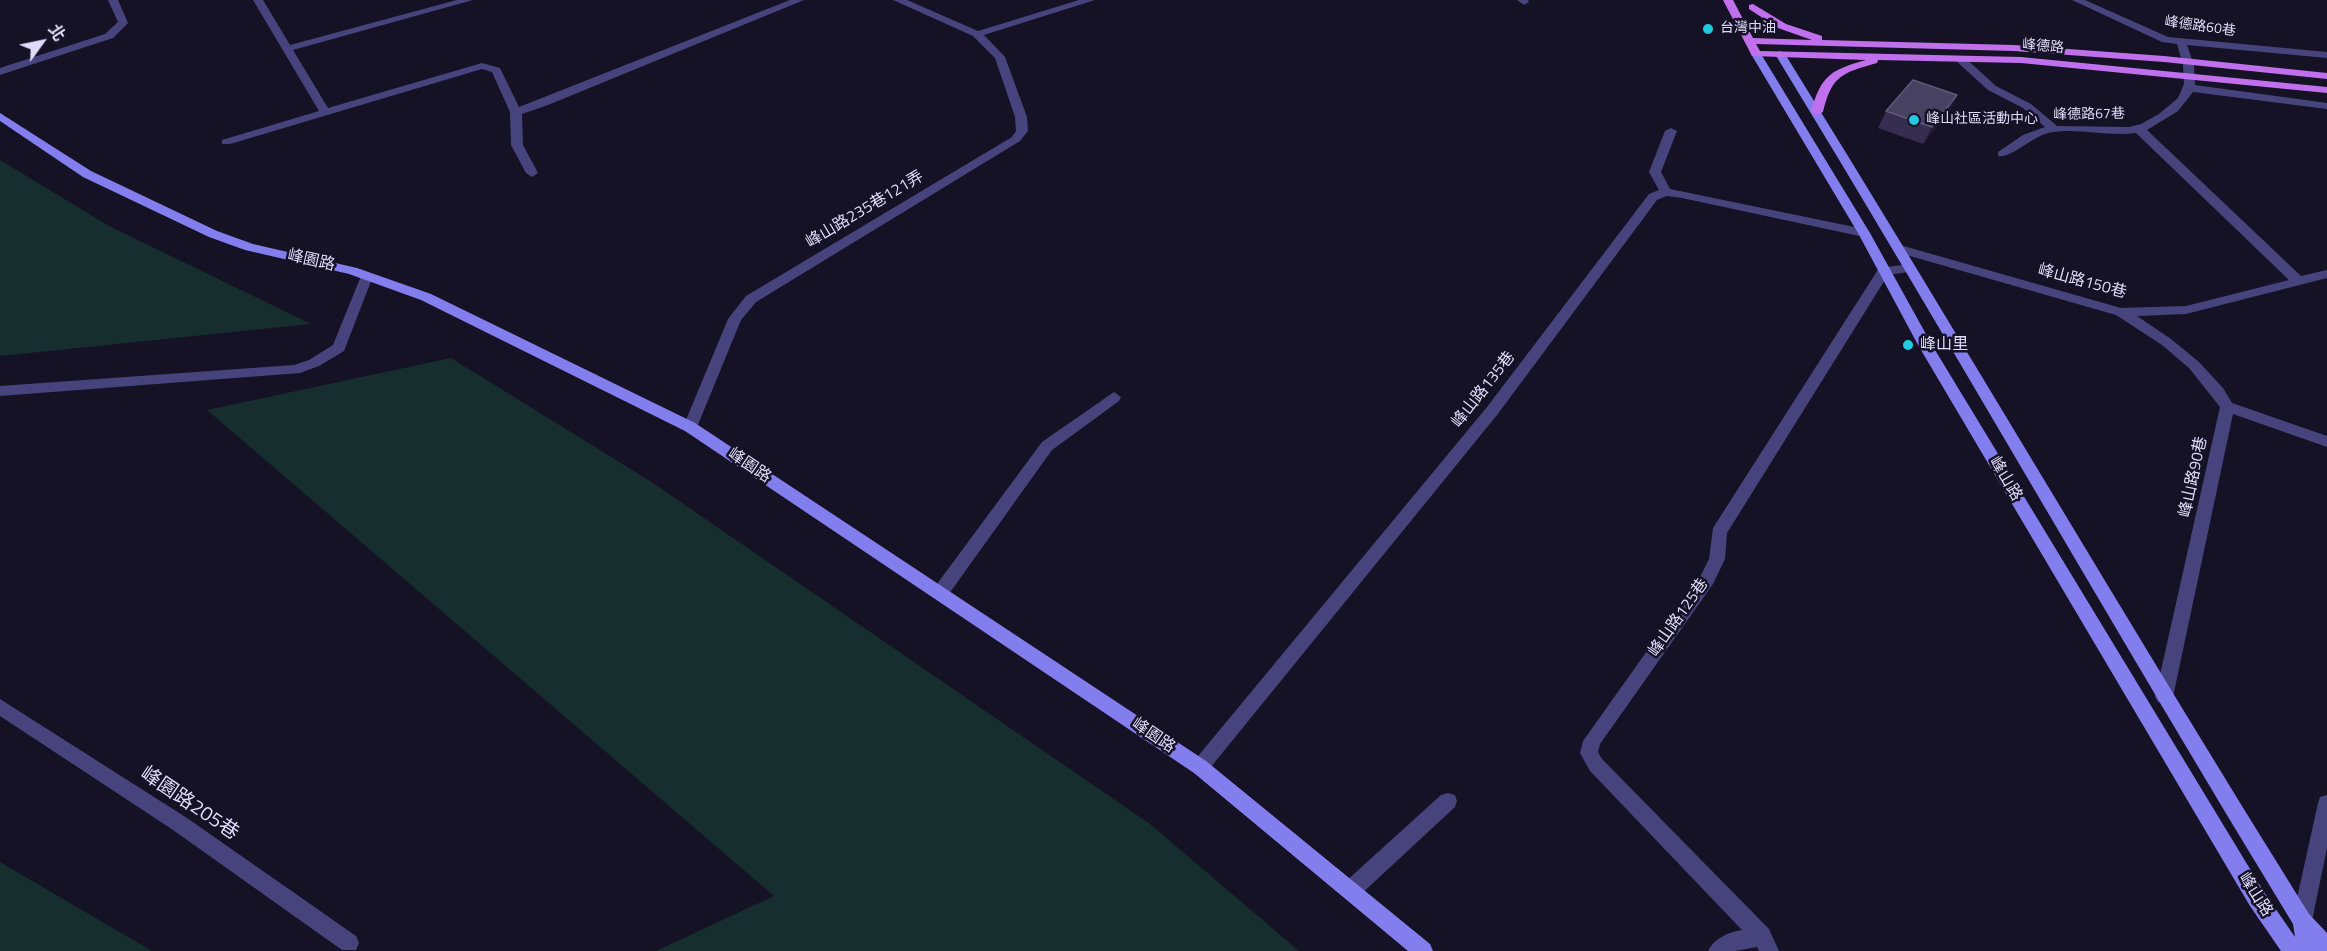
<!DOCTYPE html>
<html>
<head>
<meta charset="utf-8">
<style>
  body { margin:0 }
  #map { position:relative; width:2327px; height:951px; overflow:hidden; background:#161225; font-family:"Titillium Web","Noto Sans TC",sans-serif }
  canvas { display:block }
  .north { position:absolute; left:12px; top:12px; width:60px; height:60px; -webkit-text-stroke:4px #161225; paint-order:stroke; rotate:57deg; font-size:16px; font-weight:700; line-height:24px; text-align:center; color:#dfdbfa }
  .north::after { content:''; display:block; margin:auto; width:21px; height:27px; background:#dfdbfa; clip-path:polygon(50% 0,100% 100%,50% 72%,0 100%) }
</style>
</head>
<body>
<div id="map">
<canvas width="2327" height="951"></canvas>
<div class="north">北</div>
</div>
<script>
const context = document.querySelector('canvas').getContext('2d');
context.lineJoin = 'round';
function paint(path, color) { context.fillStyle = color; context.fill(path, 'evenodd'); }
function strokePath(path, color, width, dash) { context.strokeStyle = color; context.lineWidth = width; context.lineCap = dash ? 'butt' : 'round'; context.setLineDash(dash || []); context.stroke(path); }
function drawText(font, color, halo, rows, align = 'center') {
  context.font = font + ' "Titillium Web","Noto Sans TC",sans-serif'; context.lineWidth = 5; context.setLineDash([]); context.textBaseline = 'middle'; context.strokeStyle = halo; context.fillStyle = color; for (const [text, x, y, turn = 0] of rows) {
    context.save(); context.translate(x, y); context.rotate((+turn || 0) * Math.PI / 180); context.textAlign = isNaN(turn) ? turn : align; if (halo) context.strokeText(text, 0, 0); context.fillText(text, 0, 0); context.restore();
  }
}
const green = new Path2D(`
  M0 160 109 226 311 324 0 356Z
  M451 358 650 481 1150 824 1299 951H656L774 896 207 410Z
  M0 862 152 951H0Z`);
const lane = new Path2D(`
  M108 0H118L128 23 113 38 0 75V68L105 34 118 22Z
  M253 0H263L290 45 457 0H473L293 50 328 108 482 63 500 68 519 107 790 0H804L548 105 522 114 523 145 538 173 532 177 526 173 511 145 510 112 492 72 482 69 230 144H222V140L319 111Z
  M893 0H907L978 31 1079 0H1095L984 35 1005 57 1027 117 1028 131 1020 141 756 302 741 320 697 427 690 432 685 431 683 427 728 319 746 296 1012 137 1016 131 1015 117 995 58 973 36Z
  M1517 0H1528L1529 2 1524 5Z
  M2072 0H2085L2168 37 2327 52V58L2187 45 2194 65 2195 85 2327 103V109L2193 92 2178 111 2147 130 2301 276 2327 270V278L2186 314 2137 316 2171 339 2199 362 2223 388 2232 403 2327 436V447L2233 414 2173 697 2170 702 2164 704 2158 702 2155 697 2220 407 2189 368 2162 345 2116 315 1896 252 1894 249 1900 245 2121 308 2186 306 2289 280 2136 133C2107 137 2077 127 2048 133 2032 137 2010 159 1998 156V152L2023 135 2045 127 2023 108 1988 90 1955 60V56H1963L1996 86 2031 104 2057 126 2129 127 2141 124 2159 114 2178 98 2184 84 2183 65 2177 44 2162 42Z
  M1671 128 1677 131 1661 172 1670 189 1864 229 1870 233 1864 237 1682 198 1667 196 1657 200 1497 415 1206 773 1200 775 1194 773 1191 767 1194 761 1487 407 1649 194 1659 190 1649 172 1665 131Z
  M1910 264 1916 268 1915 271 1888 275 1727 533 1725 559 1713 584 1600 744 1598 752 1602 759 1769 929 1779 951H1759L1757 947 1735 951H1708C1714 938 1729 932 1742 930L1590 771 1580 753 1583 741 1701 575 1709 559 1713 528 1879 268Z
  M1114 392 1121 397 1119 401 1052 450 946 598 940 600 934 598 932 593 934 588 1042 442Z
  M1448 793 1455 795 1457 801 1455 807 1358 897 1351 899 1344 897 1341 890 1344 883 1441 795Z
  M2327 795V848L2312 921 2309 928 2302 931 2295 928 2292 921 2318 803 2320 797Z`);
const street = new Path2D(`
  M367 272 373 276 344 351 319 366 300 373 0 396V386L294 365 309 360 333 345 361 276Z
  M0 699 187 818 356 936 359 943 356 950H342L173 830 0 716Z`);
const secondary = new Path2D(`
  M1756 51 1761 54 1870 233 1932 345 2264 892 2295 937 2293 924C2117 636 1951 342 1775 54L1780 51 1785 54C1962 339 2131 629 2309 914L2327 933V951H2281L2250 906 1918 345 1858 233 1751 54Z
  M0 113 91 171 217 231 253 244 357 268 431 294 695 423 1206 761 1430 944 1433 951H1408L1194 773 685 431 421 300 349 274 245 250 209 237 83 177 0 121Z`);
const primary = new Path2D(`
  M1723 0H1733L1753 38 1812 40 1778 28 1749 9V5L1753 4 1786 24 1822 36V40L2014 45 2164 56 2327 73V79L2164 62 2014 51 1756 44 1760 51 2021 57 2327 87V93L2021 63 1878 60 1877 63C1842 73 1832 75 1823 112L1817 115 1811 112C1821 75 1831 70 1866 60L1752 56Z`);
const wall = new Path2D(`
  M1957 95 1949 112 1923 144 1878 128 1886 111Z`);
const shadedWall = new Path2D(`
  M1957 95 1949 112 1923 144 1932 127Z`);
const building = new Path2D(`
  M1913 80 1957 95 1932 127 1886 111Z`);
const markers = [
  [1708,29,6,"#20cae1"],
  [1914,120,6,"#20cae1"],
  [1908,345,6,"#20cae1"]
];
const farStreetnames = [
  ["峰德路60巷",2200,27,8],
  ["峰德路",2043,47,5],
  ["峰德路67巷",2089,115,-1]
];
const farPoinames = [
  ["台灣中油",1720,29],
  ["峰山社區活動中心",1926,120]
];
const streetNames = [
  ["峰山路235巷121弄",865,210,-31],
  ["峰園路",311,261,13],
  ["峰山路150巷",2082,282,15],
  ["峰山路135巷",1484,390,-52],
  ["峰園路",749,466,34],
  ["峰山路90巷",2194,477,-78],
  ["峰山路",2005,479,59],
  ["峰山路125巷",1679,618,-55],
  ["峰園路",1153,736,34],
  ["峰山路",2255,895,57]
];
const poiNames = [
  ["峰山里",1920,345]
];
const nearStreetnames = [
  ["峰園路205巷",189,804,34]
];
paint(green, '#162e2d');
paint(lane, '#47447d');
paint(street, '#47447d');
paint(secondary, '#837eee');
paint(primary, '#c070ec');
paint(wall, '#352e50');
paint(shadedWall, '#211b37');
paint(building, '#474162');
strokePath(building, '#5f597a', 1.5);
for (const [x, y, r, color] of markers) { const dot = new Path2D(); dot.arc(x, y, r, 0, 2 * Math.PI); context.fillStyle = color; context.fill(dot); strokePath(dot, '#161225', 2); }
drawText('14px', '#dfdbfa', '#161225', farStreetnames);
drawText('14px', '#dfdbfa', '#161225', farPoinames, 'left');
drawText('16px', '#dfdbfa', '#161225', streetNames);
drawText('16px', '#dfdbfa', '#161225', poiNames, 'left');
drawText('20px', '#dfdbfa', '#161225', nearStreetnames);
</script>
</body>
</html>
